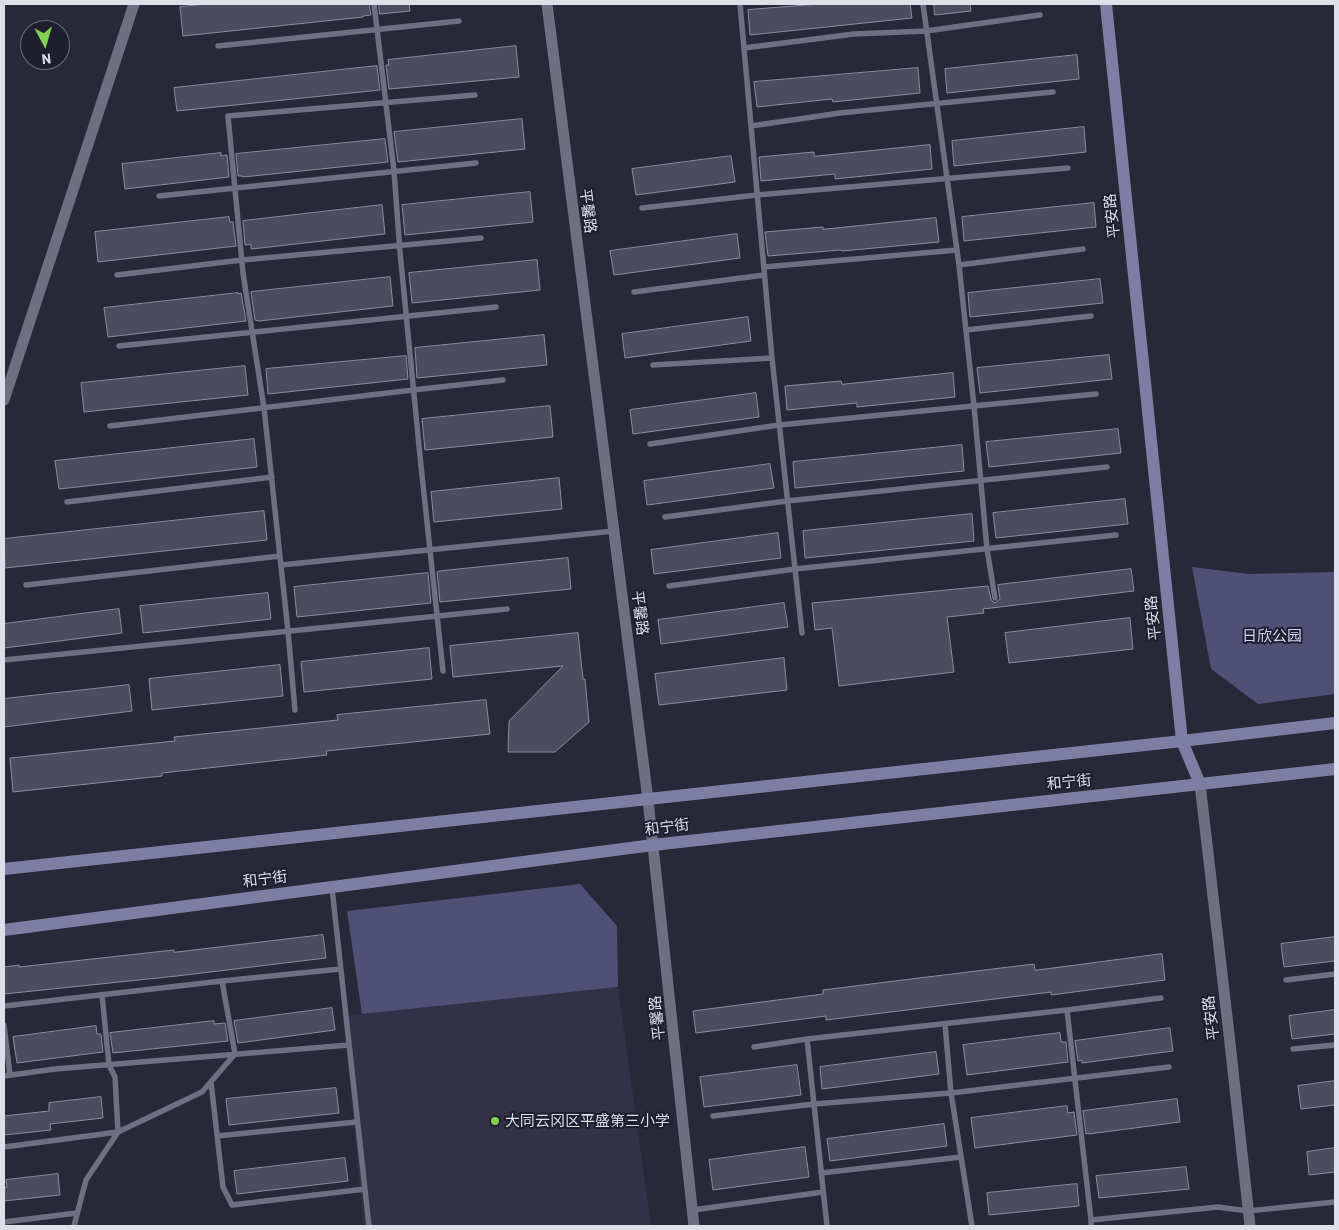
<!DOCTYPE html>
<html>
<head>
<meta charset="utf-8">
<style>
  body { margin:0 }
  #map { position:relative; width:1339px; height:1230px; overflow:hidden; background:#282839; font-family:Barlow,sans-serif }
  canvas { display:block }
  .frame { position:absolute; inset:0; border:5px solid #dfdfea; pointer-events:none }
  .north { position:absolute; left:20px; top:20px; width:50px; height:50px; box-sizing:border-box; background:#1f1e2f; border:1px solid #6c6b7a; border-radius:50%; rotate:174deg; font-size:14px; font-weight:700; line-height:20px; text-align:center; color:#dfdfea }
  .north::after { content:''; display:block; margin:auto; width:18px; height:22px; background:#82d04f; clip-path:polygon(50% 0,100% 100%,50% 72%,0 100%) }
</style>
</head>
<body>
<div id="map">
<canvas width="1339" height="1230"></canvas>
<div class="frame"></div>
<div class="north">N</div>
</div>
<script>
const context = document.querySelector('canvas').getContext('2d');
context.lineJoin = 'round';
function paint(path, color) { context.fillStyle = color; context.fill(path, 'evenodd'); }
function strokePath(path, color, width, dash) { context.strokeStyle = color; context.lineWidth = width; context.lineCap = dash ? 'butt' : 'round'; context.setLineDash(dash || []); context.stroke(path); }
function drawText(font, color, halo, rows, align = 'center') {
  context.font = font + ' Barlow,"Noto Sans SC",sans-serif'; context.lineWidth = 4; context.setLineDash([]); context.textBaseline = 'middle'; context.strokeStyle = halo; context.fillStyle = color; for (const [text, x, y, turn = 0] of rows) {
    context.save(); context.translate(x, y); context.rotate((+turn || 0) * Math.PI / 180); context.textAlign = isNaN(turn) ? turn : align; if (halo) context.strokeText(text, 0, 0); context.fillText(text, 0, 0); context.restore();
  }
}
const built = new Path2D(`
  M618 987 651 1226H364L343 1016Z`);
const green = new Path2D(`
  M1192 567 1249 574 1335 572V694L1258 704 1211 669Z
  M580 884 617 926 618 987 362 1014 347 911Z`);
const building = new Path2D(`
  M207 4H369L371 15 363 16V17L183 36 180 7Z
  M379 4H409L410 11 380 14Z
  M820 4H910L912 18 750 35 748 10Z
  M934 4H970L971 11 935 15Z
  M516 46 519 77 389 89 386 65H389L388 60Z
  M1077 55 1079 79 947 93 945 69Z
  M377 66 380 90 177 111 174 88Z
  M918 68 920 93 833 102 832 99 757 107 754 82Z
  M522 119 525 149 398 162 394 132Z
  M1084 127 1086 152 954 166 952 141Z
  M385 139 388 162 243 177 242 176H238L236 154Z
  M930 145 932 169 835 179V174L761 181 759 157 814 152V156Z
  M221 153V156L227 155 229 177 125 189 122 164Z
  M731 156 735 182 636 195 632 169Z
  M530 192 533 222 405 235 402 205Z
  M1094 203 1096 227 964 241 962 217Z
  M382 205 385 234 251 249V244L245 245 243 221Z
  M229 217 230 222H233L236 246 98 262 95 232Z
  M936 218 939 242 842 251 841 250 768 256 765 232 823 227V229Z
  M737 234 740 258 614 275 610 251Z
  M537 260 540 290 412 303 409 273Z
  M390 277 393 306 259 321 255 320 251 292Z
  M1100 279 1103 303 970 317 968 293Z
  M238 293V294L241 293 246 321 108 337 104 308Z
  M748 317 751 341 625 358 622 334Z
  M544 335 547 365 417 378 415 348Z
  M1109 355 1112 379 980 393 977 368Z
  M406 356 408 379 268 394 266 369Z
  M245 366 248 395 84 412 81 383Z
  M953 373 955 397 857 407V403L787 410 785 386 841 381 842 384Z
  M756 393 759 417 633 434 630 410Z
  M550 406 553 437 425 450 422 419Z
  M1118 429 1121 453 989 467 986 442Z
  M254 439 257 467 59 489 55 461Z
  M962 445 964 471 795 488 793 462Z
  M770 464 774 488 647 505 644 481Z
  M559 478 562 509 434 522 431 492Z
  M1125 499 1128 524 996 538 993 513Z
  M264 511 267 540 5 568 4 539Z
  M972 514 974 541 805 558 803 531Z
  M778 533 781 558 654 574 651 550Z
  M568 558 571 589 440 602 437 572 440 571Z
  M1131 569 1134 591 983 609 984 613 947 617 954 672 839 686 832 628 815 630 812 603 988 586 991 599 992 601 995 603 1000 599 998 585Z
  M428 573 431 603 297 617 294 587Z
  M268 593 271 619 143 633 140 606Z
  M784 603 788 627 661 644 658 620Z
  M119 609 122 633 4 648V624Z
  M1130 618 1133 649 1009 663 1005 633Z
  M578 633 583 679H585L589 722 555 752H508L509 721 563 666 453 677 450 646Z
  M429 648 432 679 304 692 301 662Z
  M784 658 787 690 659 705 655 674Z
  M280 665 283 696 152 710 149 679Z
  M129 685 132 711 4 727V699Z
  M486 700 490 734 326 751 327 755 162 773V776L13 792 10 758 175 741 174 737 338 720 337 715Z
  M323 935 326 958 177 976 4 994V967L19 965V967L174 950V952Z
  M1335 937V961L1284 967 1281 944Z
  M1162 954 1165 980 1051 995V992L826 1020V1016L696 1033 693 1011 823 994V990L919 978 1034 964 1035 970Z
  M332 1008 335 1030 238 1043 234 1021Z
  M1335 1010V1034L1292 1039 1289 1016Z
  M214 1021V1024L225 1023 228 1041 113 1053 110 1033Z
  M96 1026 97 1034H101L103 1052 17 1063 13 1037Z
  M1170 1028 1173 1051 1082 1063V1060L1078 1061 1075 1041Z
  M1060 1033 1061 1042H1066L1068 1062 967 1075 963 1045Z
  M936 1052 939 1074 822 1089 820 1067Z
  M797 1065 801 1095 704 1107 700 1077Z
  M1335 1081V1105L1301 1109 1298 1086Z
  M336 1088 339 1113 229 1125 226 1099Z
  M101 1097 103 1118 50 1124 51 1130 4 1135V1116L49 1111V1103Z
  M1177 1099 1180 1122 1089 1134V1133L1086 1134 1083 1111Z
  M1067 1106 1068 1113 1074 1112 1077 1135 975 1148 971 1118Z
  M944 1124 947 1146 830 1161 827 1139Z
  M805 1147 809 1177 713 1190 709 1160Z
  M1335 1148V1172L1309 1175 1307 1152Z
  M345 1158 348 1181 237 1194 234 1171Z
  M1186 1167 1189 1189 1099 1198 1096 1176Z
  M58 1174 60 1195 4 1201V1188L7 1187 6 1180Z
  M1077 1184 1079 1206 989 1215 987 1193Z`);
const lane = new Path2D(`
  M374 4 394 171 400 252 421 466 443 671
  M740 4 772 358 802 633
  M923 4 959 265 974 406 987 549 995 598
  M218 46 459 21
  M744 48 854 34 926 31 1040 15
  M751 126 840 113 1053 92
  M159 196 476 163
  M642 208 757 195 1068 168
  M959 265 1083 249
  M764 267 957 250
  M117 275 242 260 481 238
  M634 292 764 275
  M966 330 1091 316
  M119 346 496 307
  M653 365 772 358
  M110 426 413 390 503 380
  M650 444 779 425 1096 394
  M67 502 272 477
  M665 517 787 501 1107 467
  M281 565 614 531
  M26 585 280 556
  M669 586 795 569 1116 535
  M4 660 507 609
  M295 710 288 631 264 408 243 273 228 116 475 95
  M332 888 369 1226
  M1286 980 1335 974
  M4 1006 222 981 340 969
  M1067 1010 1091 1220V1226
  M945 1024 951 1093 972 1226
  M4 1025 10 1075
  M807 1039 827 1226
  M754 1047 807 1039 1067 1010 1161 998
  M1293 1049 1335 1045
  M4 1076 55 1069 349 1045
  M211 1082 223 1187 232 1205 365 1189
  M713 1116 814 1104 951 1093 1169 1067
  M217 1136 357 1122
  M4 1147 118 1132 115 1077 109 1065 102 995
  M821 1173 961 1157
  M693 1210 823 1192
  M1091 1220 1218 1207 1248 1211 1335 1202
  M4 1222 77 1213
  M74 1226 86 1180 118 1132 202 1092 235 1054 222 981`);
const street = new Path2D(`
  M547 4 648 800 694 1226
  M4 400 134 4
  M1200 784 1229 1034 1250 1226`);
const secondary = new Path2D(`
  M1106 4 1182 741 1200 784
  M4 869 1182 741 1335 723
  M4 930 653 845 1335 769`);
const markers = [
  [495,1121,5,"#82d04f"]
];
const streetNames = [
  ["平馨路",588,211,83],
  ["平安路",1112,216,-96],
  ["平馨路",640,613,83],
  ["平安路",1153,618,-96],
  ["和宁街",1069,782,-6],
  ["和宁街",667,827,-7],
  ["和宁街",265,879,-7],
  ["平馨路",657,1018,-96],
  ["平安路",1211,1018,-97]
];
const parkNames = [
  ["日欣公园",1272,636]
];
const poiNames = [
  ["大同云冈区平盛第三小学",505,1121]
];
paint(built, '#323148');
paint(green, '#504f75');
paint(building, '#4c4c5f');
strokePath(building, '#8c8ca1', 1);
strokePath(lane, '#6e6f82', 5.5);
strokePath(street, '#6e6f82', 11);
strokePath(secondary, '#7e7ea4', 12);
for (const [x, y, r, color] of markers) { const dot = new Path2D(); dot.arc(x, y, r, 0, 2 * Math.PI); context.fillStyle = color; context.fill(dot); strokePath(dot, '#1f1e2f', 2); }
drawText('15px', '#dfdfea', '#1f1e2f', streetNames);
drawText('15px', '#d6d6fb', '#1f1e2f', parkNames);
drawText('15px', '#dfdfea', '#1f1e2f', poiNames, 'left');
</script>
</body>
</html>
